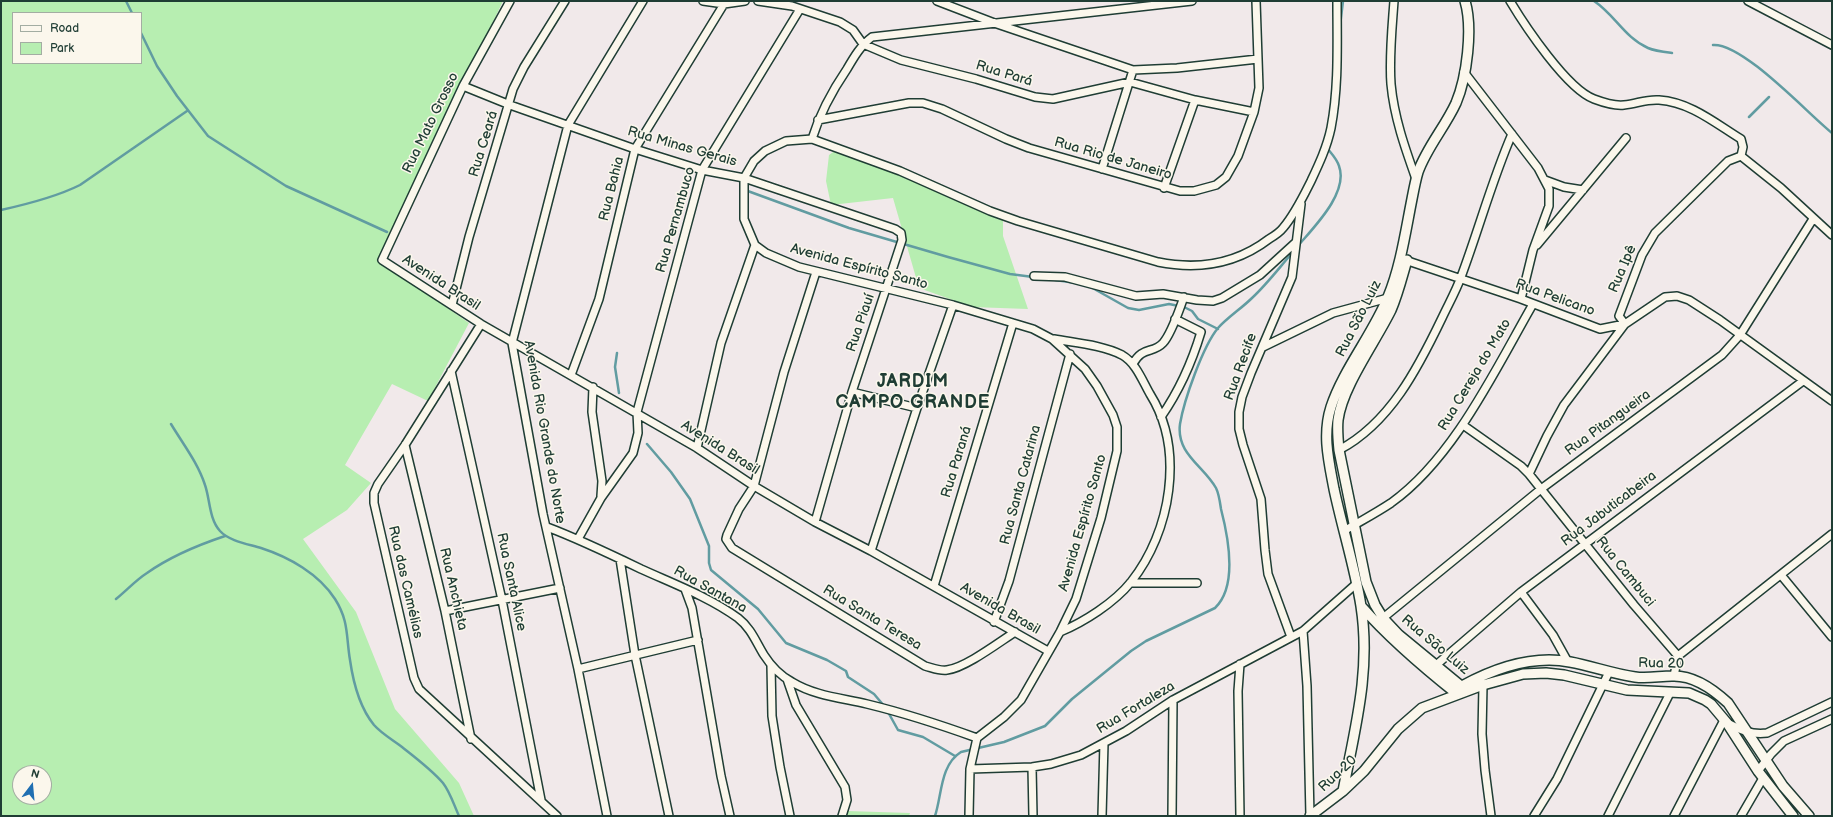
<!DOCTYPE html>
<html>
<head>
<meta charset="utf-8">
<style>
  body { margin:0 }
  #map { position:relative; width:1833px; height:817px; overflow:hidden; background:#f1e9ea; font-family:"Balsamiq Sans",sans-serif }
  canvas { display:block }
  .frame { position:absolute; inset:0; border:2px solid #1f3d34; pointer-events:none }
  .legend { position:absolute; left:12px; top:12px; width:130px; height:52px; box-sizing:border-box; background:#fbf7ec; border:1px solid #a3ada2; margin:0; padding:5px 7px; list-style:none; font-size:12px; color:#1f3d34 }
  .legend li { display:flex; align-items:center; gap:8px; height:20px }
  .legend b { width:20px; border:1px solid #a3ada2 }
  .north { position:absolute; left:12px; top:765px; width:40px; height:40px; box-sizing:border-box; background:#fbf7ec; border:1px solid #a3ada2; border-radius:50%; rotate:16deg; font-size:11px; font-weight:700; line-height:16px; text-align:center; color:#1f3d34 }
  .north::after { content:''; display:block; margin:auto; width:14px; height:18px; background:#1f6fb2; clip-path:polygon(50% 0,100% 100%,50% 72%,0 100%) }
</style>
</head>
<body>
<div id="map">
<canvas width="1833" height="817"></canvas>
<div class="frame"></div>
<ul class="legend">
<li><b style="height:5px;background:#fbf7ec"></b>Road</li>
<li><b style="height:11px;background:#b7eeb1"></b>Park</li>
</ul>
<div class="north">N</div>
</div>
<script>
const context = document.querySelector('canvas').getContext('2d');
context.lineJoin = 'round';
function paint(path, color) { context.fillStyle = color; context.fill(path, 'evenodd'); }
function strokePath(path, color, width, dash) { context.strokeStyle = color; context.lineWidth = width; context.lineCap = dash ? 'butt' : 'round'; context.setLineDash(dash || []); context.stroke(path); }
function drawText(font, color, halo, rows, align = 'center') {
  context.font = font + ' "Balsamiq Sans",sans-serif'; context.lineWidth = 3; context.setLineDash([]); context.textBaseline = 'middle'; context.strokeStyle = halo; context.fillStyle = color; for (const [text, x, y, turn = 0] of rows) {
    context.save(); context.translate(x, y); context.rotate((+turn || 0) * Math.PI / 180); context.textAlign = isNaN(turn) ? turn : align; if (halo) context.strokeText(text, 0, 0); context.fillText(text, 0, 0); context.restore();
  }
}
const green = new Path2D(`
  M1 1H503L417 183 378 260 469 323 428 401 392 384 345 465 371 483 347 510 303 539 356 612 395 709 459 783 474 816H1ZM13 13H141V63H13ZM20 773H44V797H20Z
  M836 150 884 167 1003 217V236L1028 309 972 307 919 288 893 198 831 205 826 181 829 155Z
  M847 811 910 813 909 816H844Z`);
const stream = new Path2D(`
  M126 1 132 13
  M1594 1C1615 15 1625 38 1648 48 1655 51 1664 52 1672 53
  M1340 26 1343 1
  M141 33 157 66 177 96 208 136 286 186 387 232
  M1713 45C1743 43 1807 113 1832 133
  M1749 117 1769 97
  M745 190 849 228 948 257 1010 274 1033 277
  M1 210C28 204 56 197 80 185L187 111
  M1297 247C1313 228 1349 193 1339 166 1337 159 1331 153 1327 148
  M1055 280 1076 283
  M1089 286 1128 308 1139 310 1169 304 1184 307 1192 311 1198 319 1218 329
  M617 353 615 367 619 393
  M171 424C183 444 198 463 205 485 210 499 209 519 220 531 229 541 248 544 261 548 289 557 319 574 335 599 349 621 346 636 350 660 353 681 360 708 374 725 382 734 393 740 402 747 416 758 432 770 443 783 450 792 454 805 459 816
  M647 444 671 472 690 499 709 546V563L711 570 758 609 786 643 827 660 846 671 848 677 874 694 885 707
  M116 599C127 590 136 580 147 573 171 556 198 545 225 536
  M888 712 898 730 923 737 955 756
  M935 816C942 795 940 765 961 752L1004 742 1045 726 1072 699 1131 651 1146 641 1215 608C1238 586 1228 536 1221 509 1220 502 1219 494 1216 488 1204 466 1176 454 1180 424 1184 400 1203 346 1218 328 1228 317 1242 308 1252 298 1267 284 1279 268 1293 252`);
const minor = new Path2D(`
  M510 1 463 86 382 260 481 324 697 448 754 486 815 522 871 551 1048 651
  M703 1 724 4 745 1
  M758 1 792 6 840 22 853 30 863 44 901 60 976 79 1035 97 1053 99 1130 82 1195 100 1254 112
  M937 1 997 24 1133 70 1177 68 1258 59
  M1394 1C1392 29 1389 57 1391 84 1394 117 1405 148 1416 179
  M1510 1C1525 26 1567 89 1594 99 1602 102 1615 106 1624 105 1637 104 1645 99 1659 100 1690 102 1715 123 1741 139L1743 147 1741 156
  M1748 1 1832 45
  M1464 72 1538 168 1549 189V206L1533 250 1521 299
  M463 86 510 105 635 149 702 170 744 178 895 229 901 233 902 240 852 392 815 522
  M818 120 909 103H923L942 109 1006 139 1029 148 1180 191H1194L1216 185 1226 177 1238 156 1254 112 1259 88 1256 1
  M812 139C820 113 832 91 847 69 854 57 861 45 872 37L1192 1
  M1741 156 1781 188 1832 235
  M1102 169 1133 70
  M1545 180 1564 187 1583 190
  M1164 188 1195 100
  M1537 245 1626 138
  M1402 259 1521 299 1600 329 1625 324 1665 297 1677 296 1689 300 1720 320 1832 401
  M816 272 784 372 754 486 739 509 727 535 726 539 732 548 925 666C933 668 939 671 947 670 965 668 998 643 1015 632
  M1034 276 1065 277 1136 296 1163 294 1197 300 1213 301 1222 298 1260 275 1295 243
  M452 305 469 237 513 89 524 67 565 1
  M481 324 405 445 378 484 374 493V503L414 678 419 689 557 816
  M1625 324 1619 316 1642 255 1655 233 1728 161 1741 156
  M1054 339C1076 343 1102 345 1122 355 1136 363 1142 380 1150 394 1185 450 1171 532 1131 582 1114 603 1084 622 1060 632
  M1263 347 1333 313 1388 298
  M1133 364C1142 346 1153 354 1163 343 1172 333 1179 310 1184 297
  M451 371 502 600 541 800
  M571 375 599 299 635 149 724 4
  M593 387 592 412 602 481 601 496
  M852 392 917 408
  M1161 417C1179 391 1192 362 1201 332L1175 319
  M1463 425 1521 466 1529 474 1634 605 1678 656
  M405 445 445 611 471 739
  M697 448 721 343 755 245
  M1339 450C1390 423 1418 368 1442 318 1448 305 1456 291 1461 277 1479 229 1492 180 1512 134
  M1529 474 1547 436 1564 405 1625 324
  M547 527C579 539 610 554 641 569 674 584 709 597 738 618 751 628 756 642 764 655 771 666 781 676 792 682 815 696 842 698 867 704 904 713 941 725 977 738
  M1344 531C1359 522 1376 513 1391 503 1454 458 1495 370 1533 304
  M578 539 601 498 633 453 638 433 637 412 702 170 800 9
  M871 551 917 408 953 305
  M620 559 635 655 669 816
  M1781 575 1832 637
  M1130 583H1197
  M934 586 1013 323
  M685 589 692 608 721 776 730 816
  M1521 592 1553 635 1568 662
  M445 611 560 588
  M1383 618 1541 489 1722 355 1740 335 1813 219
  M994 622 1009 581 1070 354
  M1303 631 1307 686 1310 816
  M1291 637 1268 574 1265 550 1261 499 1243 445 1239 429V412L1242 397 1251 373 1292 277 1301 204
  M1678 656 1832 534
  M771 665 772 716 780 767 790 816
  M1435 666 1521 592 1803 381
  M578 669 698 640
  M1674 676 1678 656
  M787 679 796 705 845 787 847 800 842 816
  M1483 685 1482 734 1485 770 1491 816
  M1727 723C1741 730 1751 735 1767 733L1832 702
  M977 738 1004 717 1021 700 1060 632 1076 599 1101 518 1117 451V427L1113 415 1097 386 1085 369 1052 339 1033 329 953 305 799 267 766 253 755 245 744 219V178L754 161 765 151 786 141 812 139 900 171 990 211 1018 221 1158 262C1198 270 1235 265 1269 239 1274 236 1280 232 1283 228 1295 214 1303 197 1311 181 1319 164 1327 147 1331 128 1339 86 1337 43 1337 1
  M1032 767 1033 816
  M970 769 1032 767 1051 764 1081 755 1126 731 1173 700 1303 631 1356 584
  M1758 771 1771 754 1784 741 1832 719
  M607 816 578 669 543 514 512 343 568 125 643 1
  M969 816 970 769 977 738
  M1102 816 1104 743
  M1172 816 1173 700
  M1240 816 1238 691 1240 664
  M1534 816 1557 779 1609 672
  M1608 816 1670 693
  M1674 816 1724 720
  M1741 816 1763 778`);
const tertiary = new Path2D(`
  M1407 260C1402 277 1398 294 1391 310 1376 341 1342 387 1338 420 1337 430 1338 440 1339 450L1366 582 1375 605 1383 618 1399 635 1467 691
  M1361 606C1390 639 1423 667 1457 694
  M1460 689 1462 686C1495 668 1533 655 1570 662 1592 666 1613 674 1635 677 1647 679 1660 676 1672 676 1694 675 1713 689 1728 703L1783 786 1809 816
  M1343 791C1355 728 1371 671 1361 606 1355 568 1342 527 1334 489 1329 462 1322 435 1331 407 1343 370 1373 334 1388 297 1400 268 1405 235 1411 204 1413 194 1415 182 1418 172 1427 147 1445 127 1456 103 1467 77 1473 28 1465 1
  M1310 816 1343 791 1364 771 1398 729 1422 708 1483 685 1523 674 1546 673 1564 675 1627 690 1689 693 1705 700 1711 704 1727 723 1758 771 1793 816`);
const streetNames = [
  ["Rua Pará",1004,74,17],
  ["Rua Mato Grosso",431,123,-64],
  ["Rua Ceará",484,144,-73],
  ["Rua Minas Gerais",682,147,16],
  ["Rua Rio de Janeiro",1113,159,16],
  ["Rua Bahia",612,189,-76],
  ["Rua Pernambuco",676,220,-74],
  ["Avenida Espírito Santo",859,267,15],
  ["Rua Ipê",1623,269,-67],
  ["Avenida Brasil",441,283,33],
  ["Rua Pelicano",1555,298,20],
  ["Rua São Luiz",1359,319,-63],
  ["Rua Piauí",861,323,-71],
  ["Rua Recife",1241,367,-70],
  ["Rua Cereja do Mato",1475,375,-59],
  ["Rua Pitangueira",1608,423,-36],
  ["Avenida Rio Grande do Norte",544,432,80],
  ["Avenida Brasil",720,448,32],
  ["Rua Paraná",957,462,-73],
  ["Rua Santa Catarina",1021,485,-75],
  ["Rua Jabuticabeira",1609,509,-37],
  ["Avenida Espírito Santo",1083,523,-74],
  ["Rua Cambuci",1625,572,51],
  ["Rua das Camélias",405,582,77],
  ["Rua Santa Alice",511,582,78],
  ["Rua Anchieta",453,589,77],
  ["Rua Santana",710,590,29],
  ["Avenida Brasil",1000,609,30],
  ["Rua Santa Teresa",872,618,31],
  ["Rua São Luiz",1435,645,40],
  ["Rua 20",1661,664,1],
  ["Rua Fortaleza",1136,708,-31],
  ["Rua 20",1338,774,-43]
];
const districtNames = [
  ["JARDIM",913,382],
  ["CAMPO GRANDE",913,403]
];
paint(green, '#b7eeb1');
strokePath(stream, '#619ca1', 2.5);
strokePath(minor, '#1f3d34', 10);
strokePath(tertiary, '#1f3d34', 12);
strokePath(minor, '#fbf7ec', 7);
strokePath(tertiary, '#fbf7ec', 9);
drawText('14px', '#1f3d34', '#fbf7ec', streetNames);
context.letterSpacing = '1px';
drawText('bold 18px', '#1f3d34', '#fbf7ec', districtNames);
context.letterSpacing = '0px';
</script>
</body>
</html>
